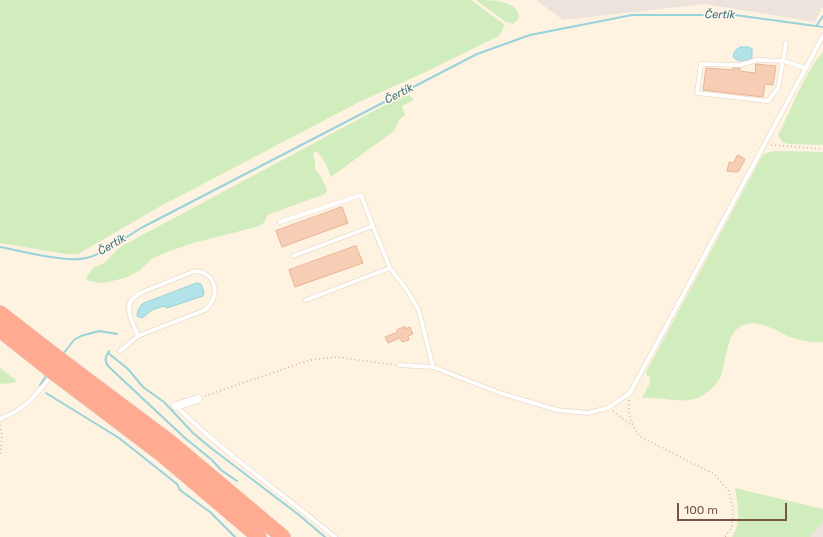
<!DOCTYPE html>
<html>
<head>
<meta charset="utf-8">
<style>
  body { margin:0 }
  #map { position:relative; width:823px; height:537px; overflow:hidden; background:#fef2e0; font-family:Rubik,sans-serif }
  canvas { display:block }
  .scale { position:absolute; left:677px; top:503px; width:110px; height:18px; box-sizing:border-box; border:2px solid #775645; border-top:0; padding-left:5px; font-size:12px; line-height:14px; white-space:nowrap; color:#775645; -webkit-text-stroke:3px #fff5e8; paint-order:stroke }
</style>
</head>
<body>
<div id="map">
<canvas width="823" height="537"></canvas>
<div class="scale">100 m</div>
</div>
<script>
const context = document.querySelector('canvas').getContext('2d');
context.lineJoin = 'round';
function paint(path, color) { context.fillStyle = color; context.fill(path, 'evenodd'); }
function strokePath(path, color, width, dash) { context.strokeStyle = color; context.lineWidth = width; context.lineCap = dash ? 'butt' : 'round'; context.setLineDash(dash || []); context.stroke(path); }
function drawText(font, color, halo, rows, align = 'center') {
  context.font = font + ' Rubik,sans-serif'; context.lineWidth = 3.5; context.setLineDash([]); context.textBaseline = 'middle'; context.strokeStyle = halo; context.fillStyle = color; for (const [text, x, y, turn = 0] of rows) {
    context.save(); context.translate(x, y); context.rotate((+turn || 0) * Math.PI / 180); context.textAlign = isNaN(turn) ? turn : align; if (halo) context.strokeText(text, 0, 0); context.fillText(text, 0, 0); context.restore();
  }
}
const industrial = new Path2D(`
  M536 0H823V6L815 22 705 4 563 20Z
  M823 521V537H810Z`);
const green = new Path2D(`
  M0 0H471L505 25 499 36 419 75 361 101 159 207 78 254H66L0 243Z
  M476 0C491 0 519 0 519 18L513 24 506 22Z
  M823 52V145L788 144 782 142 778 135C793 107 802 77 823 52Z
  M409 95 414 100 402 106 405 115 399 120 394 131 331 177C328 168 324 158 317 152H314L313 155 315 161V169L320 175 327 190 325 194 267 215C265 222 263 225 256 227L193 243 167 252 151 259 139 271 125 278 103 283 88 281 86 278 93 268 104 263 120 247 402 96Z
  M776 151 823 152V342C813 343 803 341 793 338 778 333 758 317 741 326 726 334 726 362 721 376 718 384 707 393 700 397 681 405 662 396 642 398L650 383 649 376H647L646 372 762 156 766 153Z
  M0 368 17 381 12 383 0 384Z
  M735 488 823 509V521L810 537H732C742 523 738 505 735 488Z`);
const water = new Path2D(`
  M741 47H749L752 49V58C745 61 739 63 733 57 734 51 735 50 741 47Z
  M197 283 201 284 204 292 203 296 167 308 164 306 152 310 142 318 137 316 138 310 142 304Z`);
const stream = new Path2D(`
  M817 25 823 16
  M0 247C22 251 66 263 86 258 104 254 127 236 143 227L477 54 530 35 632 15H735L823 27
  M109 351C105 358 104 361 109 367L185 438 212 460 221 470 237 481
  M108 353 128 369 143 387 164 402 193 433 211 448 299 515 325 537
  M63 354 74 340 81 336 99 331 117 334
  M40 385 47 375
  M46 393 119 438 177 484 180 490 210 512 235 537`);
const building = new Path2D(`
  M756 64 776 66 773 85 765 84 763 97 703 90 706 68 733 70V68H740V71L755 73Z
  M738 155 745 159 739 171 736 172 727 171 729 162 733 163Z
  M342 207 348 223 282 247 276 231Z
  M356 246 363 263 295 287 289 270Z
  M405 327V329L410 327 413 334 408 336 409 340 402 342 400 338 388 343 385 337 398 332 397 330Z`);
const path = new Path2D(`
  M771 145 823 149
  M205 396 310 360 337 357 395 365
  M629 400C628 415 631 424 639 436L714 474 729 491 733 510 732 526 725 537
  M613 411 632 426
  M0 425 2 436 0 457`);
const service = new Path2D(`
  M786 43 778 88 768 101 697 93 701 64 740 65 757 60 784 61 805 68
  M280 222 361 195 373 226
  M293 256 373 226 390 268 306 300
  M390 268 407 290 419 311 433 367
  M120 351 138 336 205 310C221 296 217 273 195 271L140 293C138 295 134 297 132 299 124 310 134 325 138 336
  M399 365 433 367 500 393 557 410 588 413 608 408 630 393 823 36
  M176 406C225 454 282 493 335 537
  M0 419C27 408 35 396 52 375`);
const minor = new Path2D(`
  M176 406 198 399`);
const motorway = new Path2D(`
  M0 313 58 358
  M0 330 49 369
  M70 367 170 442 283 537
  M61 378 160 453 259 537`);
const motorwayBridge = new Path2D(`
  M58 358 70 367
  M49 369 61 378`);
const waterNames = [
  ["Čertík",720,15,1],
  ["Čertík",399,94,-27],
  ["Čertík",112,245,-30]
];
paint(industrial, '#ece3dc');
paint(green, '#d2edbd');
paint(water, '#b3e2e9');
strokePath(water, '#98d3dc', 1);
strokePath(stream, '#98d3dc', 2);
paint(building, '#f6cdb5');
strokePath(building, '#eab394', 1);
strokePath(service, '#e5cfbe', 5);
strokePath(minor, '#e5cfbe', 9);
strokePath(motorway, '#ded6d2', 16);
strokePath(path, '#dab198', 1.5, [1, 3]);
strokePath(service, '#fff', 4);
strokePath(minor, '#fff', 8);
strokePath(motorway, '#feab91', 15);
strokePath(motorwayBridge, '#ded6d2', 16, []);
strokePath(motorwayBridge, '#feab91', 15);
drawText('italic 11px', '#38747e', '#fff5e8', waterNames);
</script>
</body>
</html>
